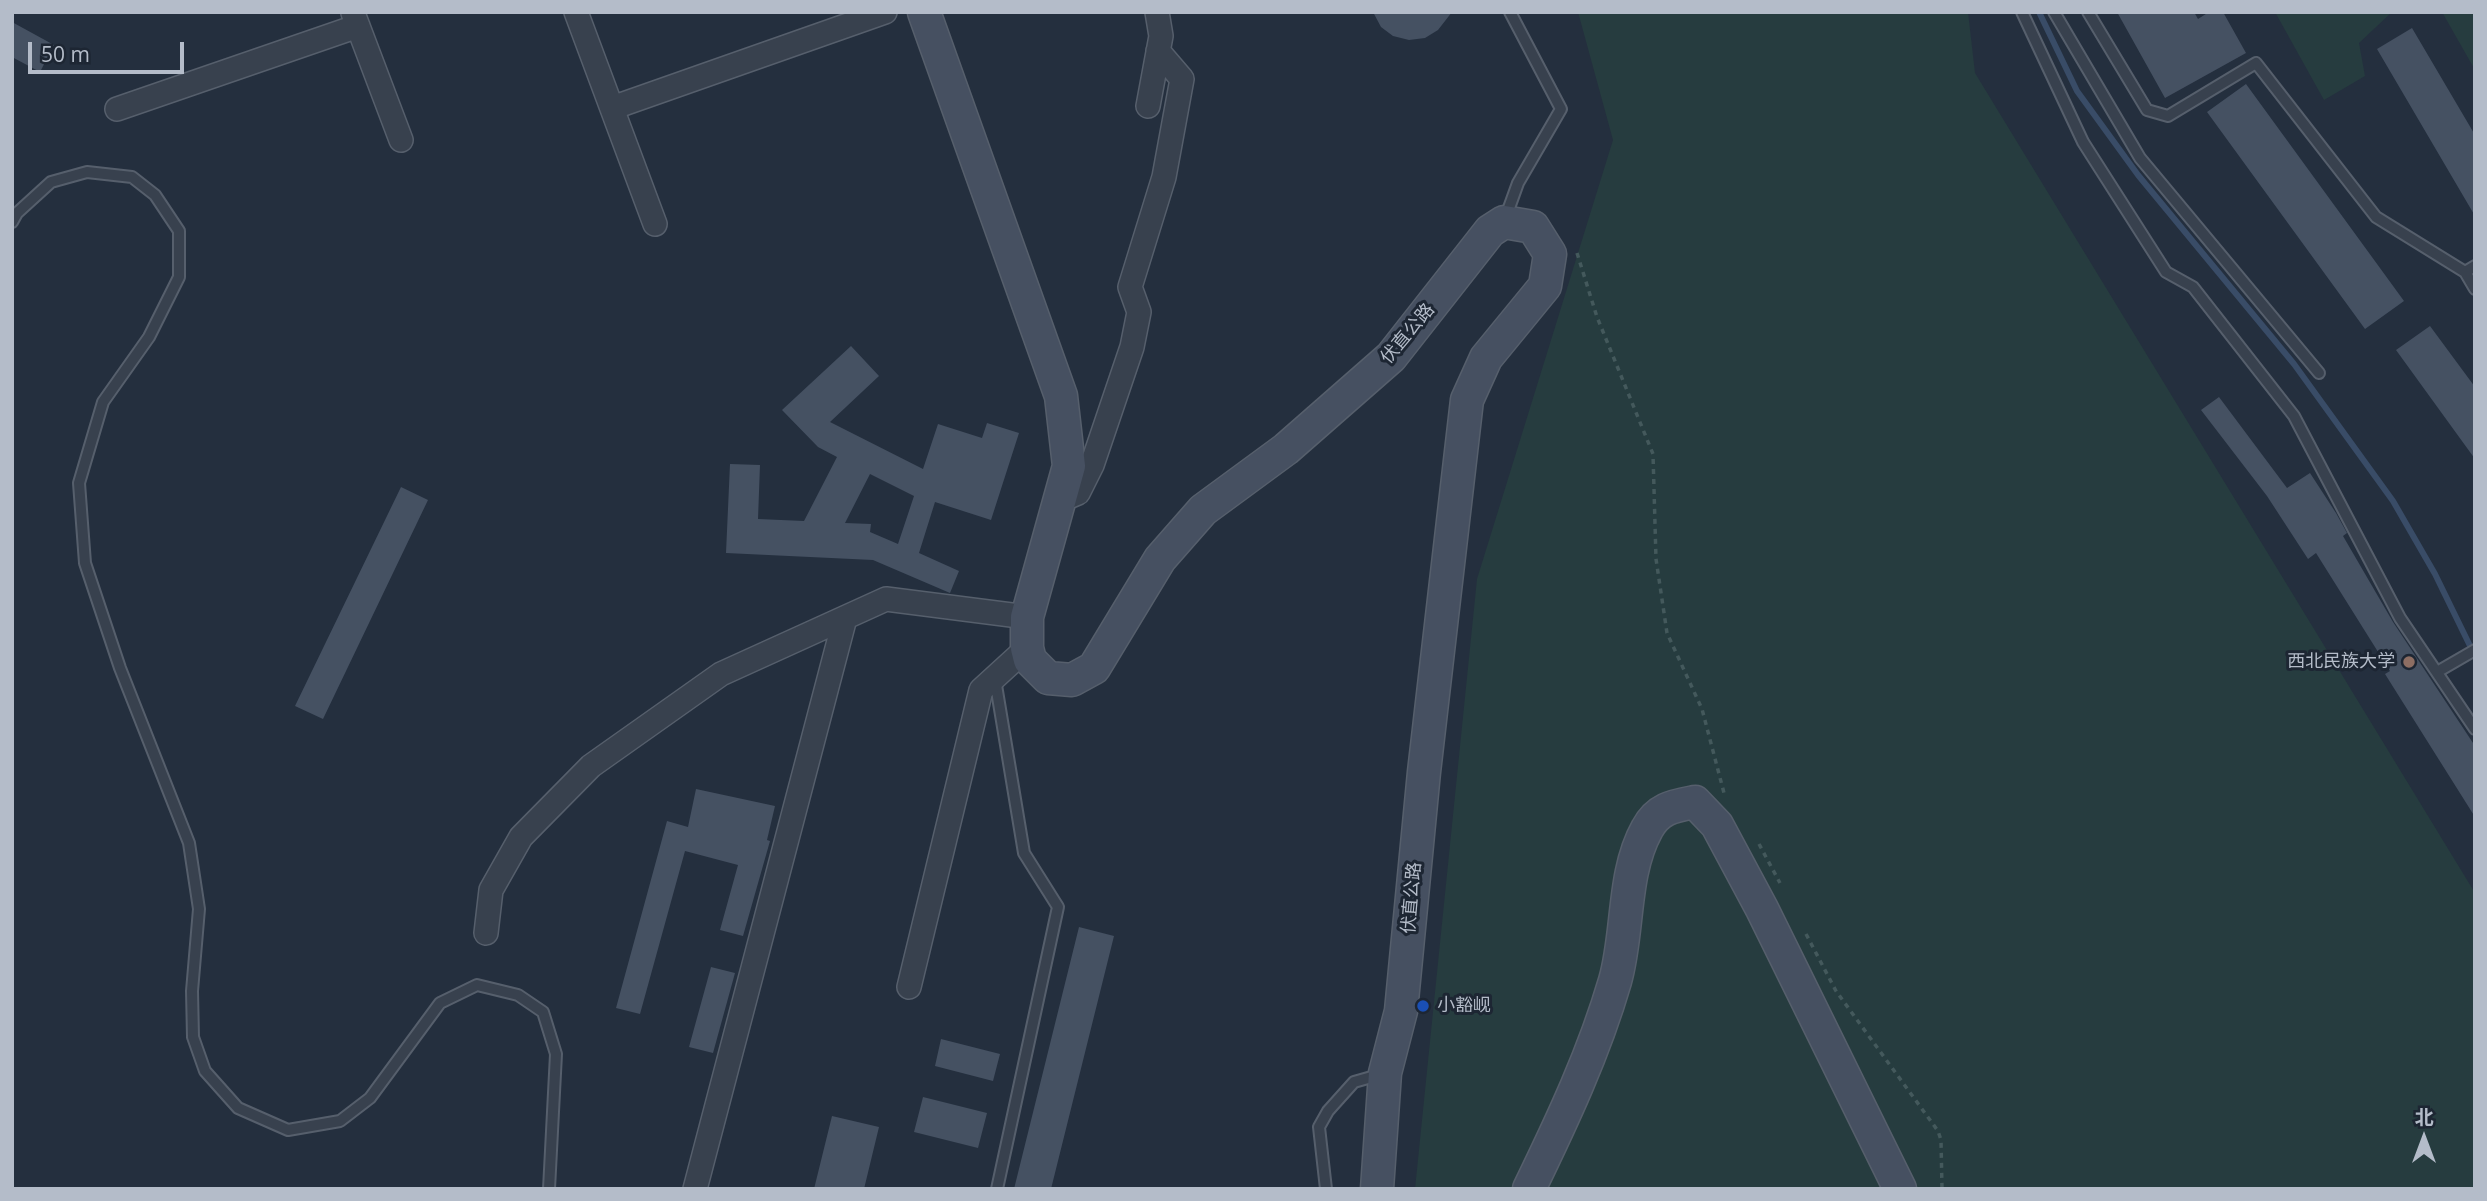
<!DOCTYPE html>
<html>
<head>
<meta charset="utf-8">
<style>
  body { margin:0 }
  #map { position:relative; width:2487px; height:1201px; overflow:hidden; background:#242f3e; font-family:"Open Sans","Noto Sans SC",sans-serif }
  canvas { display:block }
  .frame { position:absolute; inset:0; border:14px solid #b4bcc9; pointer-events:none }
  .north { position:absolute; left:2389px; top:1103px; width:70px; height:70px; -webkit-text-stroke:5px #1d2633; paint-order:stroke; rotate:0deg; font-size:19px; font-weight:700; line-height:28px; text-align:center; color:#b4bcc9 }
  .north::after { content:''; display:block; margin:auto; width:24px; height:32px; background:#b4bcc9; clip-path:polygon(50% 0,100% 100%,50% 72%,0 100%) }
  .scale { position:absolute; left:28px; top:42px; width:156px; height:32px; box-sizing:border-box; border:4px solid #b4bcc9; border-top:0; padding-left:9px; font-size:21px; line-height:24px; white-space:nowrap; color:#b4bcc9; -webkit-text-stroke:5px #1d2633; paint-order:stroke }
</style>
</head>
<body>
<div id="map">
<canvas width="2487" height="1201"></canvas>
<div class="frame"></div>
<div class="north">北</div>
<div class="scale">50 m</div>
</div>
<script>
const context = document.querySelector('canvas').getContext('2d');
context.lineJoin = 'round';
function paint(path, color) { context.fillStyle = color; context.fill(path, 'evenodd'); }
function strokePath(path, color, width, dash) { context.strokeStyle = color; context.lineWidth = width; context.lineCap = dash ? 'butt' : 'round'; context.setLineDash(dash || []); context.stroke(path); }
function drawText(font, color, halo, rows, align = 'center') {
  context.font = font + ' "Open Sans","Noto Sans SC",sans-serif'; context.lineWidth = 6; context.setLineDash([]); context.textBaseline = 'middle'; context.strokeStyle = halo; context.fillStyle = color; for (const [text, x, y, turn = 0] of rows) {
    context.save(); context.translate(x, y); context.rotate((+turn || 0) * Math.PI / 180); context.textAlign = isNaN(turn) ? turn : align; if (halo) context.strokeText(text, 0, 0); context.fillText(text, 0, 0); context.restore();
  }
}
const green = new Path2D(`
  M1578 12H1968L1975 73 2475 893V1189H1415L1477 579 1613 140Z
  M2275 12H2392L2359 43 2365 76 2324 100Z
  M2442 12H2475V70Z`);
const stream = new Path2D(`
  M2039 12 2077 91 2138 175 2294 364 2393 501 2435 574 2474 654`);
const building = new Path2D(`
  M1373 12H1452L1438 30 1425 38 1409 40 1393 36 1381 27Z
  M2117 12H2194L2198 19 2209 12H2223L2246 53 2165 98Z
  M12 22 54 45 40 72 12 57Z
  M2412 28 2475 135V216L2377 49Z
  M2246 84 2404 301 2365 329 2207 112Z
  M2430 326 2475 387V459L2396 350Z
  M851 346 879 376 830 422 923 469 938 424 982 438 987 423 1019 433 991 520 935 502 919 553 959 571 950 593 873 560 726 553 730 464 760 465 758 519 804 521 837 457 818 447 782 410ZM870 474 914 496 898 544 870 532 871 524 845 523Z
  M2219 397 2287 488 2310 473 2336 513 2347 533 2343 536 2393 622 2475 746V817L2385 674 2390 671 2316 553 2308 559 2267 496 2201 410Z
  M401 487 428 500 323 719 295 706Z
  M696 789 775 806 767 840 770 841 743 936 720 930 738 865 685 851 640 1014 616 1008 667 821 688 827Z
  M1079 927 1114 936 1051 1189H1014Z
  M711 967 735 973 713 1053 689 1047Z
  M941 1039 1000 1054 993 1081 935 1066Z
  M923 1097 987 1113 978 1148 914 1132Z
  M832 1116 879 1127 864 1189H814Z`);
const path = new Path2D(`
  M1577 253 1597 317 1653 454 1656 559 1667 633 1702 709 1724 793
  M1759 844 1780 883
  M1806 934 1836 991 1938 1131 1941 1140 1942 1189`);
const lane = new Path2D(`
  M2022 12 2083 142 2166 272 2193 287 2294 416 2400 618 2475 729
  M2054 12 2140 158 2319 373
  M2088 12 2147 110 2168 116 2256 63 2376 217 2465 272
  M1505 219 1518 183 1561 109 1510 12
  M12 222 17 213 51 182 87 172 132 177 155 195 179 231V277L149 337 103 402 79 483 85 563 120 668 189 843 199 909 192 991 193 1037 205 1071 238 1108 288 1130 340 1121 370 1098 440 1003 477 985 518 995 543 1012 556 1054 549 1189
  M2475 266 2465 272 2475 289
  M2437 672 2475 650
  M995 679 1024 853 1058 907 997 1189
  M1326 1189 1319 1127 1328 1111 1354 1082 1382 1074`);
const street = new Path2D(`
  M576 12 655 224
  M353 13 401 140
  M1148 106 1161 36 1157 12
  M612 108 885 12
  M117 109 358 26
  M1059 501 1078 493 1092 465 1132 347 1139 312 1130 287 1164 177 1182 79 1158 51
  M486 933 491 890 521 837 591 766 721 674 886 599 1027 617
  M909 987 981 690 1027 648
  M695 1189 845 618`);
const secondary = new Path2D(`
  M924 12 1061 396 1069 466 1027 617V648L1030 660 1048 678 1072 680 1094 668 1160 559 1203 510 1286 449 1391 357 1490 231 1504 222 1533 227 1550 254 1545 286 1486 358 1467 400 1424 772 1401 1011 1385 1073 1377 1189
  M1529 1189C1562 1121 1594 1053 1615 981 1629 933 1622 874 1647 829 1658 808 1674 806 1695 802L1717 825 1762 909 1900 1189`);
const markers = [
  [2409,662,7,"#8d6e63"],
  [1423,1006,7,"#1a4fb4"]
];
const streetNames = [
  ["伏直公路",1408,334,-50],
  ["伏直公路",1412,898,-85]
];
const poiNames = [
  ["西北民族大学",2395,662],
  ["小豁岘",1437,1006,"left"]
];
paint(green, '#263c3f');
strokePath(stream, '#394c67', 6);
paint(building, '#455162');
strokePath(lane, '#565f6c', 14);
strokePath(street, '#565f6c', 26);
strokePath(secondary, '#565f6c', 35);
strokePath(path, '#44595c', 3.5, [5, 5]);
strokePath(lane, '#38414e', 10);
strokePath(street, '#38414e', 23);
strokePath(secondary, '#465061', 32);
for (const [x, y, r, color] of markers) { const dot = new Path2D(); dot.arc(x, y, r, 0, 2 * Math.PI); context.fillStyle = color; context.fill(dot); strokePath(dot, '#1d2633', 2.5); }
drawText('18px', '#b4bcc9', '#1d2633', streetNames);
drawText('18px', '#b4bcc9', '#1d2633', poiNames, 'right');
</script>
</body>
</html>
